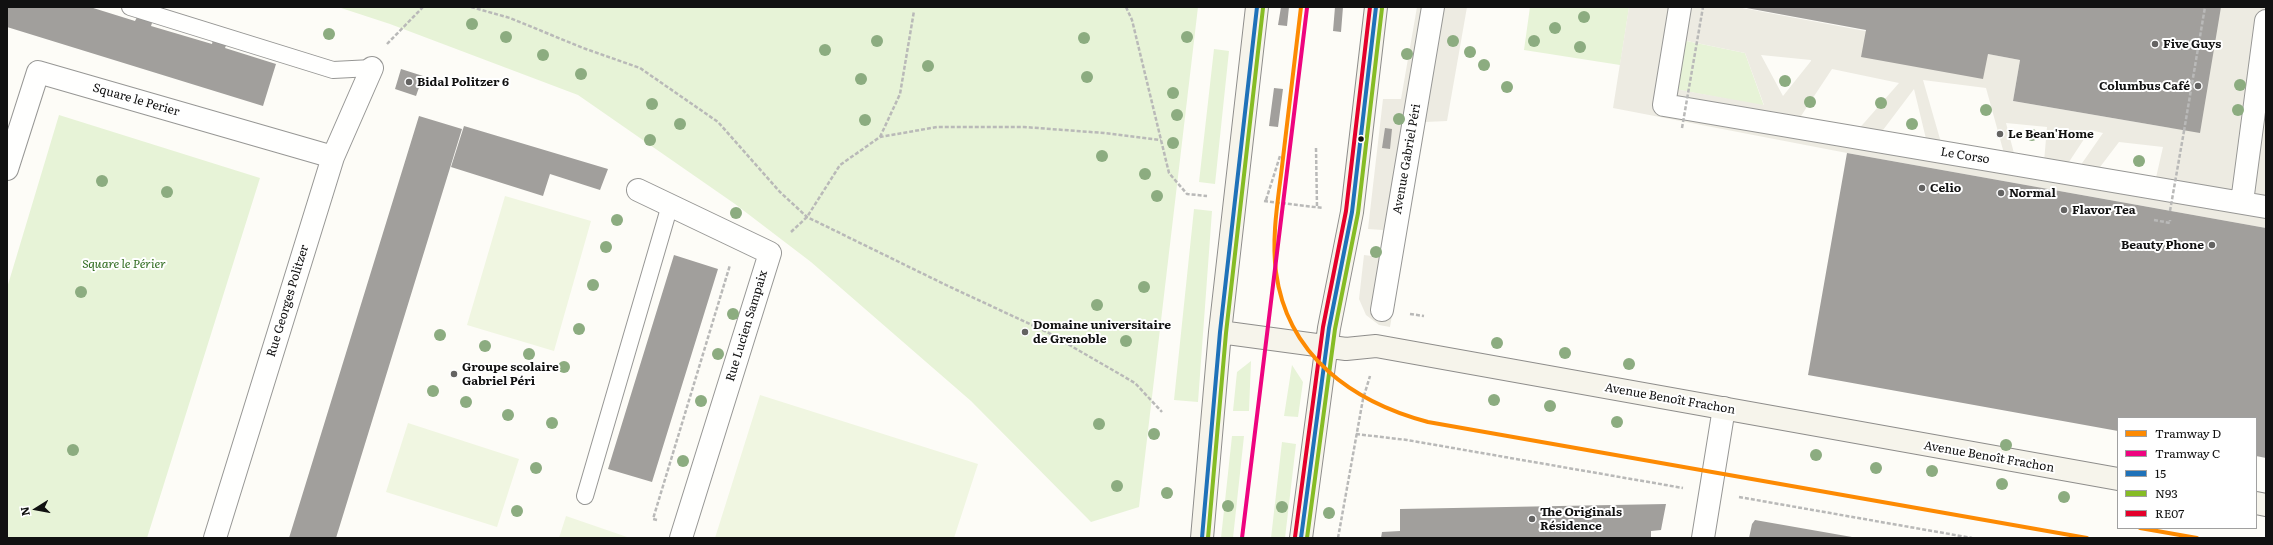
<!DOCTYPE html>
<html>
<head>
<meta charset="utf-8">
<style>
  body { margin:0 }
  #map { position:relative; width:2273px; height:545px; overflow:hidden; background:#fdfcf7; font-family:Literata,serif }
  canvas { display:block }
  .frame { position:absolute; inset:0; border:8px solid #111; pointer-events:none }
  .legend { position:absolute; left:2117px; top:417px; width:140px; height:112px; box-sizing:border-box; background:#fff; border:1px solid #a0a0a0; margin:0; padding:5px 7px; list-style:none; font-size:12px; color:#111 }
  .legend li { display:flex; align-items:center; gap:8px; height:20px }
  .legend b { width:20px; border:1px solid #a0a0a0 }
  .north { position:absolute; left:16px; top:489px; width:40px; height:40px; -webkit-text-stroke:3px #fff; paint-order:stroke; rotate:259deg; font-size:11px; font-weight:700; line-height:16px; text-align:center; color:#111 }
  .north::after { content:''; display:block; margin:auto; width:14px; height:18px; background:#111; clip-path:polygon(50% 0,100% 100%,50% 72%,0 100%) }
</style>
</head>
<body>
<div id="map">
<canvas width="2273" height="545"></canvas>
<div class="frame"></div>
<ul class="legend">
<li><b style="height:5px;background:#fd8a02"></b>Tramway D</li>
<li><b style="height:5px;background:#ee047f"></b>Tramway C</li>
<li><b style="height:5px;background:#1f72b9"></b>15</li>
<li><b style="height:5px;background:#86bc25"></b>N93</li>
<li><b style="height:5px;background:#e4002b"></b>RE07</li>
</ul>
<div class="north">N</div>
</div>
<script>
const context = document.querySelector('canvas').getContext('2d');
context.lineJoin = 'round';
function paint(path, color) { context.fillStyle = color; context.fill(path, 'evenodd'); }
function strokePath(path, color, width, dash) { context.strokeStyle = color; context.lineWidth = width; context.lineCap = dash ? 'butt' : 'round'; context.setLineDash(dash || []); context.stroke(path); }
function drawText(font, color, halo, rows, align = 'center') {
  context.font = font + ' Literata,serif'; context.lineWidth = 4; context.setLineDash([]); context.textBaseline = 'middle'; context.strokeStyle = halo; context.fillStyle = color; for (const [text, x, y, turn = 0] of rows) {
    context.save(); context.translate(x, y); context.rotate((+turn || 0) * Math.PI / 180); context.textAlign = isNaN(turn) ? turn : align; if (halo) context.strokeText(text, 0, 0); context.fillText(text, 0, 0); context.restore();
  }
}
const green = new Path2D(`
  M338 7H1198L1139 507 1091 522 971 401 811 262 735 204 578 95 390 24Z
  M1530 7 1629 8 1620 65 1524 50Z
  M1677 39 1745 53 1764 106 1669 88Z
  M1214 49 1229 51 1215 184 1199 182Z
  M59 115 260 178 147 538H7V288Z
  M1194 209 1212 211 1198 402 1174 400Z
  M1251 361 1249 411H1233L1237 372Z
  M1292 365 1303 382 1298 417 1284 416Z
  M1232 436H1244L1233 538H1221Z
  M1282 442 1296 444 1285 538H1271Z`);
const pitch = new Path2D(`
  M505 196 591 221 554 351 467 325Z
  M760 395 978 464 954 538H715Z
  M408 423 519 459 497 527 386 492Z
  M566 516 630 538H559Z`);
const plaza = new Path2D(`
  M1417 7H1467L1447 121 1425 122 1390 327 1379 325 1366 315 1359 299 1364 255 1380 257 1383 230 1368 229 1383 99H1401Z
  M1629 7H1737L2020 60 2013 101 2171 128 2192 7H2266V228L1847 153 1613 108ZM1677 39 1745 53 1764 105 1669 88ZM1761 55 1811 60V61L1783 96ZM1832 69 1899 83 1857 131 1801 116ZM1923 80 1986 88 2005 157 1942 146ZM1914 89 1927 143 1880 134ZM2006 123 2047 127 2044 162 2015 157ZM2090 130 2103 133 2078 169 2065 168ZM2119 142 2163 147 2155 182 2097 171Z`);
const building = new Path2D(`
  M7 7H90L135 21 138 15 153 20 151 26 212 44 213 39 227 43 225 48 276 64 263 106 7 27Z
  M1281 7H1289L1287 26 1278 25Z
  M1335 7H1343L1341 32 1333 31Z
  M1741 7H2221L2200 133 2013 101 2020 60 1988 54 1983 79 1861 57 1866 30Z
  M401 69 423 76 416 96 395 89Z
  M1274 88 1283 89 1278 127 1269 126Z
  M419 116 462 129 336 538H289Z
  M464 126 608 169 600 190 550 174 543 196 451 167Z
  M1385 128 1392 129 1390 149 1382 148Z
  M1847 153 2266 228V458L2256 456V418H2118V431L1808 375Z
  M674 255 718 269 652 482 608 469Z
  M1666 504 1661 530 1651 531V538H1381L1382 532 1400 531V509Z
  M1755 520 1852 537V538H1749L1752 524Z`);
const path = new Path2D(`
  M471 7 510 18 583 48 640 68 718 122 780 192 807 217 946 285 1047 332 1135 383 1162 412
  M1126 7 1132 20 1169 173 1187 194 1207 196
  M387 44 423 7
  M2184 131 2205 7
  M880 137 900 94 914 11
  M1316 148 1317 207
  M1266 200 1280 156
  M1264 201 1323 208
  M2154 220 2170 223V220
  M791 232 807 217 840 165 880 137 937 127H1024L1104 133 1161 140
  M1410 314 1424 316
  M1356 434 1407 440 1683 488
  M1739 497 1972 538
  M657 520 653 519 730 265
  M1338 538 1363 399 1370 376`);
const lane = new Path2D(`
  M130 7 333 70 372 68
  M585 496 670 205`);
const street = new Path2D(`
  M1680 7 1664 105 2266 207
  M7 169 38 72 333 157
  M638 190 770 253 681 538
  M2242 202 2266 21
  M1382 310 1433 7
  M215 538 333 157 372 68
  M1703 538 1724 408`);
const secondary = new Path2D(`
  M1220 332 1346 349 1376 346 2118 479
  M2256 503 2266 505
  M1202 538 1220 332 1257 7
  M1301 538 1329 328 1352 212 1376 7`);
const pathBridge = new Path2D(`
  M1682 128 1703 7
  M2170 211 2184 131`);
const bus1 = new Path2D(`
  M1202 538 1220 332 1257 7
  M1301 538 1329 328 1352 212 1376 7`);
const bus2 = new Path2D(`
  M1208 538 1226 333 1263 8
  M1307 538 1335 329 1358 213 1382 8`);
const bus3 = new Path2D(`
  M1295 537 1323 327 1346 211 1370 7`);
const tram1 = new Path2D(`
  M1301 7C1295 57 1289 107 1283 158 1279 195 1271 235 1276 272 1287 356 1353 402 1428 422L2087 538
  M2140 528 2197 538`);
const tram2 = new Path2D(`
  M1242 538 1307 8`);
const trees = [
  [1584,17],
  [472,24],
  [1555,28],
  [329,34],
  [506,37],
  [1187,37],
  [1084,38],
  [877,41],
  [1453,41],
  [1534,41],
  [1580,47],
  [825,50],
  [1470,52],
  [1407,54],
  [543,55],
  [1484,65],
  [928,66],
  [581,74],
  [1087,77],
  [861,79],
  [1785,81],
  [2240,85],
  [1507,87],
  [1173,93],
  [1810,102],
  [1881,103],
  [652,104],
  [1986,110],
  [2238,110],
  [1177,115],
  [1399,119],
  [865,120],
  [680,124],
  [1912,124],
  [2032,135],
  [650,140],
  [1173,143],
  [1102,156],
  [2139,161],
  [1145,174],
  [102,181],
  [167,192],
  [1157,196],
  [736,213],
  [617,220],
  [606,247],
  [1376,252],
  [593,285],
  [1144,287],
  [81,292],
  [1097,305],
  [733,314],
  [579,329],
  [440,335],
  [1126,341],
  [1497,343],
  [485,346],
  [1565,353],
  [529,354],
  [718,354],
  [1629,364],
  [564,367],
  [433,391],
  [1494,400],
  [701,401],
  [466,402],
  [1550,406],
  [508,415],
  [1617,422],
  [552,423],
  [1099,424],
  [1154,434],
  [2006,445],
  [73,450],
  [1816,455],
  [683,461],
  [536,468],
  [1876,468],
  [1932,471],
  [2002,484],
  [1117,486],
  [1167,493],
  [2064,497],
  [1228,506],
  [1282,507],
  [517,511],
  [1329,513]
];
const markers = [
  [2155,44,4,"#646362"],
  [409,82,4,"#646362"],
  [2198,86,4,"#646362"],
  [2000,134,4,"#646362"],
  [1361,139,3.5,"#111"],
  [1922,188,4,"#646362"],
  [2001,193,4,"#646362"],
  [2064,210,4,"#646362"],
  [2212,245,4,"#646362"],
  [1025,332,4,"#646362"],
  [454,374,4,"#646362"],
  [1532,519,4,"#646362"]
];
const poiNames = [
  ["Five Guys",2163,44],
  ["Bidal Politzer 6",417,82],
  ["Columbus Café",2190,86,"right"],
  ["Le Bean'Home",2008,134],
  ["Celio",1930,188],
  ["Normal",2009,193],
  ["Flavor Tea",2072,210],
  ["Beauty Phone",2204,245,"right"],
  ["Domaine universitaire",1033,325],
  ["de Grenoble",1033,339],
  ["Groupe scolaire",462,367],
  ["Gabriel Péri",462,381],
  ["The Originals",1540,512],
  ["Résidence",1540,526]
];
const streetNames = [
  ["Square le Perier",136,100,16],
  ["Le Corso",1965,156,9],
  ["Avenue Gabriel Péri",1407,159,-80],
  ["Rue Georges Politzer",288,301,-73],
  ["Rue Lucien Sampaix",747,326,-73],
  ["Avenue Benoît Frachon",1670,399,10],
  ["Avenue Benoît Frachon",1989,457,10]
];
const parkNames = [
  ["Square le Périer",124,264]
];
paint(green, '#e7f3d7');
paint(pitch, '#f0f6e1');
paint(plaza, '#edebe2');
paint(building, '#a19f9c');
strokePath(lane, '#979795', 18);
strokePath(street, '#979795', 24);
strokePath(secondary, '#8e8d8b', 24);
strokePath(path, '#b9b9b8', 2.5, [4, 2]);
strokePath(lane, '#fffffe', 16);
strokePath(street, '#fffffe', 22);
strokePath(secondary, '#f6f4eb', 22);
strokePath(pathBridge, '#b9b9b8', 2.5, [4, 2]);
strokePath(bus1, '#1f72b9', 4);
strokePath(bus2, '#86bc25', 4);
strokePath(bus3, '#e4002b', 4);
strokePath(tram1, '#fd8a02', 4);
strokePath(tram2, '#ee047f', 4);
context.fillStyle = '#8cac80';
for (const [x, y] of trees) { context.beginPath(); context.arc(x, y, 6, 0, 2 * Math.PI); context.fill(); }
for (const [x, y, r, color] of markers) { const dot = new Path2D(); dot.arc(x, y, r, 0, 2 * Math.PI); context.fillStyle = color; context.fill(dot); strokePath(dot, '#fff', 1.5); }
drawText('bold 12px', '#111', '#fff', poiNames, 'left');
drawText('12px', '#111', '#fff', streetNames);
drawText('italic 12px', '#2f6b1f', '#fff', parkNames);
</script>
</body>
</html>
